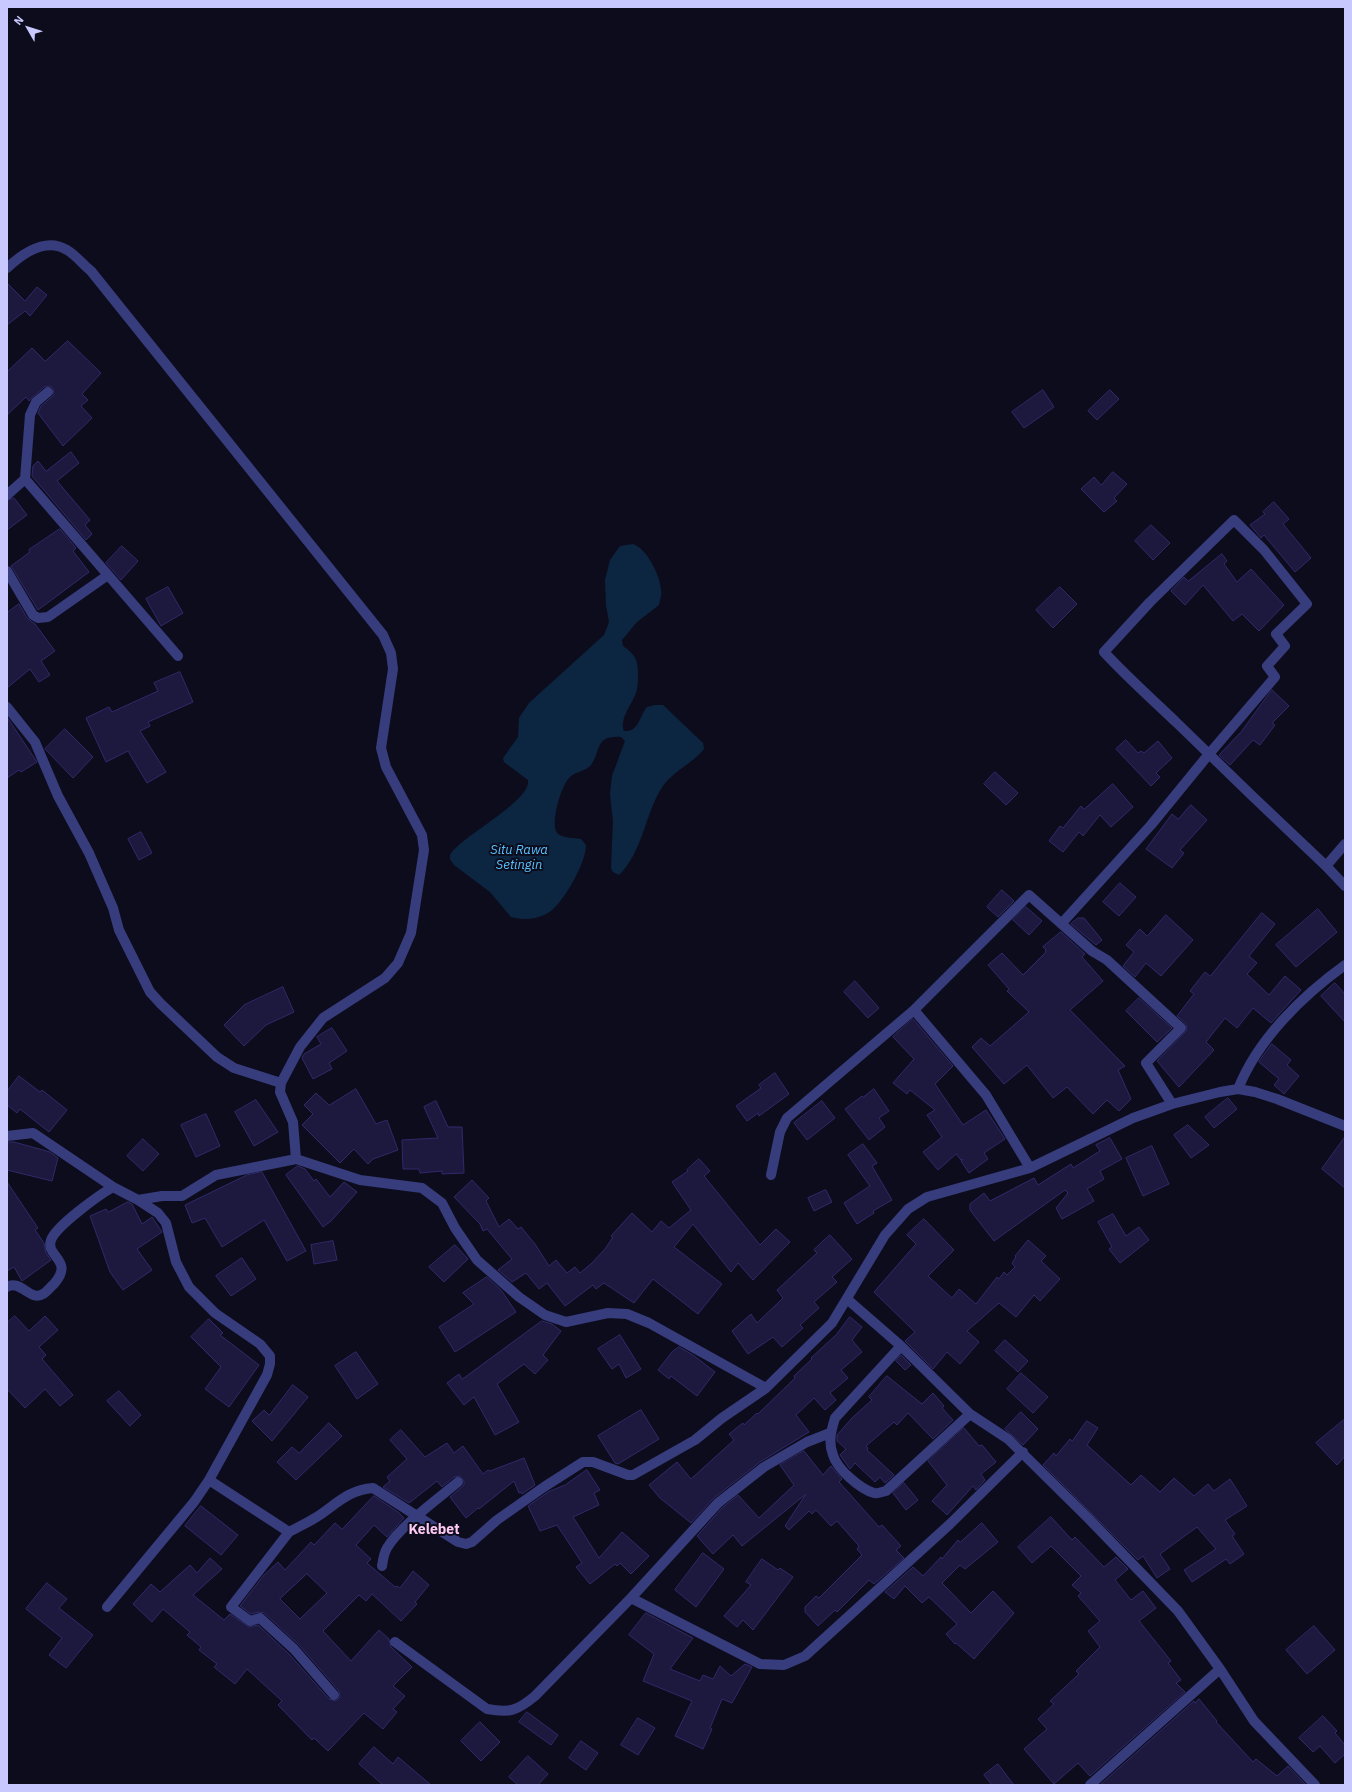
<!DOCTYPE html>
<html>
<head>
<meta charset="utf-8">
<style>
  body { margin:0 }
  #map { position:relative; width:1352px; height:1792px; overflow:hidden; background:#0d0c1d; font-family:"IBM Plex Sans",sans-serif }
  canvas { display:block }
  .frame { position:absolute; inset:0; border:8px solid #c9c8fe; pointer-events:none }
  .north { position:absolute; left:8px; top:8px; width:40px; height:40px; -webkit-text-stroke:3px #0d0c1d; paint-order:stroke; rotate:309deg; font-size:11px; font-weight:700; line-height:16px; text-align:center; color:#c9c8fe }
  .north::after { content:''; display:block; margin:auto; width:14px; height:18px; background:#c9c8fe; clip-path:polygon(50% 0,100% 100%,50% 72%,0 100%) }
</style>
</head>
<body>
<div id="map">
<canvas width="1352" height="1792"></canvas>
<div class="frame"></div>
<div class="north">N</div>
</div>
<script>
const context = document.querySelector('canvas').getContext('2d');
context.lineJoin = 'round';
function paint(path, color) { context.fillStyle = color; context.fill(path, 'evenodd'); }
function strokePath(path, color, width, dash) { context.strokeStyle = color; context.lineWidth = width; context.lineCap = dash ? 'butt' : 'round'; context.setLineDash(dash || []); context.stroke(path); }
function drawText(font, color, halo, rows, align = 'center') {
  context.font = font + ' "IBM Plex Sans",sans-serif'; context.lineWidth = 4; context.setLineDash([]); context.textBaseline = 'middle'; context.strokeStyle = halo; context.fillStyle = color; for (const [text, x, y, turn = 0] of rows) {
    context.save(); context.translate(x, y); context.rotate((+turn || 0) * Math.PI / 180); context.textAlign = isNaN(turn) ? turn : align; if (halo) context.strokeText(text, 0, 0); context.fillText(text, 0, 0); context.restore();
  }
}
const water = new Path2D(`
  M633 544C647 549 660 575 661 590 662 594 660 600 659 605L637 622 622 640 623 646C635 654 638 660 638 674 638 680 638 686 636 693 632 704 619 719 624 731 639 732 639 717 647 707L655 705H663L703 743 704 749C692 764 671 772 661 789 645 815 642 853 619 875L613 872 611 868 613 821 610 794 612 776 625 741 621 737C594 735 601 752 591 765 586 771 575 772 570 777 561 785 549 825 558 834 563 838 575 838 581 839L586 845C586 862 566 898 552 910 541 919 525 921 511 917L490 892 454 865 450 859V855C461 836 532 801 528 780L504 762 503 758 518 737 519 718 529 703 604 635 609 622 606 605 605 580 610 560 620 546Z`);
const building = new Path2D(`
  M7 283 25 301 37 287 47 295 30 316 25 311 7 325Z
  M68 341 101 373 82 394 88 400 81 406 92 418 63 446 38 413 41 406 54 395 53 388 50 386 44 387 29 401 26 397 7 415V372L32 348 45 361Z
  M1043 390 1054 407 1024 428 1012 412Z
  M1110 390 1119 399 1097 420 1088 411Z
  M71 452 79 463 57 481 90 520 85 525 92 534 86 540 32 476 33 466 38 461 46 471Z
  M1113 472 1127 484 1114 498 1117 501 1104 512 1081 489 1094 477 1101 485Z
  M14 498 27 515 7 530V501Z
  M1274 502 1289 519 1283 524 1311 558 1295 572 1264 535 1261 538 1250 525 1265 514 1263 512Z
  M1151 525 1170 543 1153 560 1135 541Z
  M60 529 76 548 73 551 89 572 38 610 11 566 30 552 29 550Z
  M122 546 138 561 121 580 106 563Z
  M1222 554 1227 561 1224 564 1237 582 1251 569 1284 605 1259 631 1242 614 1233 621 1203 585 1185 605 1171 591 1184 577 1188 581Z
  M168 587 183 613 161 626 146 599Z
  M1060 587 1077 604 1053 628 1036 610Z
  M19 604 27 618 35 624 55 651 41 661 50 675 39 682 30 669 7 688V613Z
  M180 672 193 702 148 722 150 726 140 731 166 772 147 783 128 751 106 762 86 718 109 707 112 712 158 691 154 683Z
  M1272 690 1289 706 1272 723 1275 725 1260 745 1253 740 1230 765 1219 755 1241 732Z
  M7 717 37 762 21 772 19 770 7 778Z
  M65 729 93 757 73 778 45 749Z
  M1126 740 1138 753 1141 751 1144 753 1158 741 1172 758 1156 773 1160 777 1151 786 1116 749Z
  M995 772 1018 793 1006 805 984 784Z
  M1113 784 1133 807 1111 827 1100 815 1083 836 1079 832 1063 852 1049 841 1060 826 1063 828 1081 806 1084 809Z
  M1191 805 1207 820 1180 850 1184 853 1172 868 1146 849 1172 814 1178 819Z
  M141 832 152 853 139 860 128 839Z
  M1120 883 1136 897 1119 916 1103 902Z
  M1002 890 1014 901 998 917 987 907Z
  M1026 907 1042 921 1029 935 1013 920Z
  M1318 909 1337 932 1296 967 1276 945Z
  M1262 913 1275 924 1249 956 1257 963 1247 974 1269 995 1285 976 1301 990 1271 1023 1253 1008 1237 1028 1225 1018 1206 1042 1214 1050 1179 1087 1157 1061 1187 1030 1186 1024 1177 1016 1194 994 1190 991 1205 972 1210 976Z
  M1166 915 1193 940 1161 976 1146 963 1135 977 1123 966 1134 952 1126 945 1140 929 1147 936Z
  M1078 918H1084L1102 940 1096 945 1071 924Z
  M1061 932 1085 954 1082 957 1103 981 1070 1010 1125 1066 1118 1070 1131 1099 1119 1111 1107 1100 1093 1114 1067 1087 1053 1098 1027 1065 1004 1084 972 1047 981 1038 990 1046 1029 1012 1007 991 1009 989 988 965 1002 953 1023 975 1045 953 1046 950 1043 947Z
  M855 981 879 1008 868 1018 844 992Z
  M1335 983 1345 994V1022L1321 996Z
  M283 987 294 1012 266 1025 244 1046 224 1025 244 1005Z
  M1139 998 1172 1028 1157 1042 1126 1011Z
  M913 1019 953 1066 935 1084 963 1125 986 1110 1005 1139 984 1153 988 1159 969 1173 961 1161 963 1159 961 1160 956 1154 938 1170 923 1152 942 1137 927 1115 935 1110 910 1090 907 1094 893 1083 914 1059 893 1037Z
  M332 1028 347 1051 329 1063 332 1069 313 1079 302 1058 304 1054 321 1044 317 1037Z
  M1272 1044 1291 1060 1287 1065 1299 1076 1284 1094 1274 1085 1279 1079 1259 1062Z
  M775 1073 789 1094 759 1116 758 1113 747 1121 736 1106 761 1088 759 1085Z
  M19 1076 40 1092 42 1090 67 1110 49 1132 20 1109 17 1113 7 1105V1092Z
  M356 1089 376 1124 387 1120 398 1150 373 1159 368 1164 354 1149 340 1163 302 1125 313 1114 304 1105 316 1093 329 1105Z
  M874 1089 889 1111 879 1118 885 1127 869 1140 845 1109 862 1096 863 1097Z
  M1228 1098 1237 1109 1214 1128 1205 1117Z
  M256 1100 278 1132 254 1146 235 1112Z
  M436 1101 448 1127H462L464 1173 442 1174V1171L420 1173 419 1169H403L402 1140 438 1138 424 1107Z
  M822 1101 835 1118 807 1140 794 1123Z
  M206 1114 220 1146 196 1157 181 1125Z
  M1188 1125 1209 1145 1191 1158 1174 1135Z
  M1345 1137V1188L1322 1169Z
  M1110 1138 1122 1159 1100 1171 1104 1179 1087 1189 1094 1201 1062 1219 1056 1208 1068 1193 1065 1190 994 1241 970 1210V1204L984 1193 990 1201 1034 1178 1038 1185 1071 1164 1073 1168 1100 1151 1096 1145Z
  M143 1139 159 1154 143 1171 127 1156Z
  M7 1142H14L50 1152 58 1158 52 1181 7 1170Z
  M863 1144 877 1163 872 1166 892 1200 873 1211 874 1213 857 1224 844 1203 870 1186 848 1155Z
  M1152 1146 1169 1184 1143 1196 1126 1158Z
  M699 1159 710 1171 704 1176 760 1245 776 1229 790 1242 753 1280 738 1263 731 1272 693 1224 674 1247 722 1284 698 1314 653 1279 634 1303 604 1283 596 1289 593 1285 565 1306 547 1283 539 1289 526 1273 512 1282 498 1270 512 1259 487 1229 483 1231 480 1224 454 1197 472 1180 489 1198 486 1201 499 1227 509 1219 518 1229 521 1227 535 1244 549 1266 556 1260 567 1273 575 1267 580 1273 592 1263 605 1249 613 1237 611 1236 632 1213 652 1232 661 1221 669 1228 691 1210 672 1182 688 1171 687 1170Z
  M298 1166 305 1169 314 1181 316 1179 330 1197 344 1182 357 1192 331 1221 323 1227 286 1175Z
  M262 1172 306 1251 287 1261 264 1220 222 1247 205 1218 192 1223 185 1205 247 1175Z
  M7 1182 38 1228 35 1230 44 1243 46 1253 51 1260 22 1281 14 1267 7 1271Z
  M826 1190 832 1202 814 1211 808 1198Z
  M128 1202 132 1204 142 1224 152 1217 162 1232 137 1249 152 1270 123 1290 110 1272 90 1216 106 1209 108 1212Z
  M1113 1214 1126 1236 1139 1227 1149 1240 1120 1263 1109 1249 1112 1247 1098 1222Z
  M924 1219 954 1250 928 1276 952 1298 959 1289 976 1304 997 1277 999 1279 1004 1272 1007 1275 1015 1267 1012 1263 1016 1257 1015 1256 1028 1240 1046 1256 1041 1261 1060 1279 1040 1301 1034 1295 1016 1317 999 1303 967 1331 979 1342 960 1364 947 1352 933 1369 905 1341 915 1332 874 1292 916 1244 907 1235Z
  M830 1235 852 1259 832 1277 837 1282 814 1302 819 1308 800 1325 803 1328 782 1347 773 1337 748 1354 732 1331 751 1314 757 1323 783 1298 777 1290 817 1253 814 1250Z
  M333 1241 337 1260 314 1264 311 1245Z
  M455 1245 468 1259 444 1282 429 1267Z
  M242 1258 256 1279 231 1296 216 1276Z
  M487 1277 501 1290 516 1312 455 1352 439 1327 474 1304 463 1293Z
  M15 1316 29 1331 45 1316 58 1330 39 1347 46 1355 42 1359 73 1395 60 1406 45 1389 25 1408 7 1389V1323Z
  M850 1317 862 1327 852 1340 862 1352 841 1370 848 1378 830 1393 836 1400 825 1410 814 1398 796 1415 809 1432 760 1462 714 1498 691 1523 660 1498 649 1485 677 1462 691 1479 734 1440 729 1434 743 1423 744 1425 757 1413 758 1414 795 1378 794 1376 812 1359 811 1358 836 1335Z
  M209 1319 223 1333 220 1335 259 1365 229 1407 205 1389 221 1367 191 1337Z
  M542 1321 552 1324 561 1331 543 1355 548 1360 535 1374 524 1364 497 1384 519 1422 495 1435 474 1397 464 1405 447 1383 459 1374 462 1379Z
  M620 1335 641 1369 626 1378 619 1364 612 1369 598 1349Z
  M1005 1340 1028 1361 1018 1372 995 1351Z
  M679 1347 693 1355 715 1372 697 1396 671 1376 669 1379 658 1370 672 1352Z
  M356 1352 378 1384 357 1399 335 1366Z
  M901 1355 911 1365 905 1370 896 1361Z
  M1021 1373 1048 1397 1033 1413 1007 1389Z
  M887 1376 922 1404 933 1393 944 1406 942 1408 953 1420 933 1439 908 1413 897 1425 894 1422 866 1446 868 1448 867 1450 894 1475 885 1483 880 1477 875 1482 855 1463 850 1469 840 1455 846 1449 837 1441V1435L853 1417 872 1400 869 1397Z
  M293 1385 308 1397 272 1441 252 1421 264 1410 269 1415Z
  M119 1391 141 1415 130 1426 107 1401Z
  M641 1410 659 1439 618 1464 615 1463 598 1436Z
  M1021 1412 1038 1429 1023 1445 1005 1429Z
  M1345 1419V1456L1337 1465 1316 1443Z
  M1087 1421 1098 1428 1087 1445 1131 1485 1141 1475 1160 1492 1174 1478 1194 1496 1208 1484 1214 1491 1230 1479 1247 1506 1225 1520 1235 1534 1232 1536 1244 1554 1230 1564 1226 1559 1192 1582 1184 1570 1216 1549 1197 1527 1160 1554 1170 1569 1157 1578 1143 1556 1138 1560 1043 1465 1054 1453 1056 1456 1070 1439 1072 1441Z
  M329 1423 342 1436 296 1480 277 1462 292 1447 299 1453Z
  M964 1428 979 1446 982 1445 996 1462 981 1474 985 1480 976 1490 973 1486 947 1515 932 1501 947 1485 928 1461Z
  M401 1430 425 1457 447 1443 454 1453 463 1446 483 1474 488 1470 490 1471 524 1458 535 1485 522 1494 521 1492 519 1493 514 1481 479 1509 478 1508 466 1518 450 1497 464 1485V1481L460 1476 454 1477 442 1487 437 1481 409 1503 383 1487 390 1481 387 1477 407 1459 390 1440Z
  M804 1451 823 1475 831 1466 842 1479 839 1482 879 1527 882 1525 901 1546 896 1550 904 1558 874 1584 869 1580 837 1612 835 1610 818 1626 805 1612V1607L816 1596 819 1598 862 1555 857 1549 859 1546 837 1521 831 1526 816 1510 812 1514 809 1511 789 1530 785 1526 806 1494 742 1546 733 1535 713 1554 697 1536 722 1508 738 1495 759 1518 794 1485 780 1465Z
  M587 1470 600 1490 594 1493 599 1505 573 1517 599 1558 622 1532 649 1556 631 1574 620 1563 617 1566 615 1564 590 1584 576 1567 582 1563 557 1525 540 1531 528 1506 548 1492 565 1485Z
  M904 1483 918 1500 906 1510 893 1493Z
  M374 1496 398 1512 404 1518 387 1537 374 1525 356 1545 371 1559 367 1563 395 1587 397 1586 400 1588 413 1571 429 1585 415 1602 417 1604 401 1621 372 1594 366 1601 359 1595 323 1631 351 1661 379 1630 389 1639 391 1647 412 1667 393 1686 405 1696 393 1709 397 1712 383 1729 364 1713 328 1751 314 1738 312 1740 278 1705 282 1701 247 1669 235 1684 214 1667 217 1664 199 1650 201 1647 187 1635 190 1632 163 1609 152 1622 133 1604 151 1584 160 1592 190 1565 197 1573 210 1558 222 1569 193 1595 224 1620 230 1614 249 1627 258 1625 289 1654 329 1699 336 1701 340 1697 339 1691 299 1645 264 1613 259 1612 251 1614 240 1606 264 1575 278 1562 285 1570 311 1542 314 1545 335 1523 342 1529ZM307 1574 327 1593 300 1619 280 1599Z
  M201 1506 238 1535 221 1555 185 1526Z
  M1051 1517 1072 1540 1075 1537 1104 1567 1116 1557 1128 1569 1115 1580 1131 1600 1143 1591 1156 1608 1139 1621 1171 1661 1168 1663 1181 1680 1176 1683 1185 1692 1090 1776 1078 1763 1054 1784 1024 1749 1047 1729 1038 1719 1054 1704 1050 1701 1079 1674 1076 1671 1100 1647 1088 1631 1100 1621 1078 1596 1081 1593 1072 1585 1081 1576 1051 1546 1032 1563 1018 1547Z
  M982 1523 998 1542 965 1569 960 1565 942 1583 971 1613 993 1591 1014 1613 974 1659 956 1643 955 1644 946 1634 957 1624 929 1597 922 1603 905 1586 894 1599 885 1592 913 1567 923 1576 941 1557 942 1559 958 1540 960 1542Z
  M703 1553 724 1569 696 1607 675 1590Z
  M762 1559 778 1570 780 1568 793 1577 753 1630 743 1620 737 1627 724 1616 751 1585 746 1582Z
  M47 1583 67 1599 59 1608 93 1635 66 1668 49 1655 62 1638 26 1609Z
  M646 1613 693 1638 670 1669 700 1681 703 1675 713 1679 720 1666 731 1676 745 1664 752 1667 732 1703 722 1699 710 1728 712 1729 703 1749 675 1736 692 1701 643 1681 654 1654 629 1635Z
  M1314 1626 1335 1650 1307 1674 1286 1650Z
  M1199 1699 1217 1721 1216 1722 1253 1762 1256 1759 1277 1776 1288 1766 1306 1785H1100L1194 1701 1195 1703Z
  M527 1712 558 1735 551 1745 519 1722Z
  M1323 1716 1337 1731 1335 1733 1345 1745V1754L1335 1763 1320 1746 1313 1752 1299 1738Z
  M638 1718 655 1728 638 1755 621 1745Z
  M480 1722 500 1742 481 1761 461 1741Z
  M581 1741 598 1753 586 1770 569 1758Z
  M374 1747 393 1764 398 1757 431 1785H383L359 1764Z
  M528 1756 548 1774 538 1785H518L509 1777Z
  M998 1764 1014 1785H992L984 1775Z`);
const street = new Path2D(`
  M7 268C23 253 46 237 67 250 76 255 83 265 91 271L383 635 391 653 393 669 381 748 386 767 422 835 424 850 411 933 398 963 385 978 323 1018 300 1047 281 1083 280 1092 293 1122 296 1159
  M25 479 178 656
  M7 495 25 479 30 415 36 402 48 392
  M7 571 33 615 38 618 48 617 108 575
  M7 707 35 742 58 796 89 853 113 908 119 930 150 992 161 1004 217 1057 234 1068 281 1083
  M1345 844 1326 866 1345 886
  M1062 923 1151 825 1209 754 1275 677 1267 666 1285 646 1276 634 1307 604 1264 550 1234 520 1150 602 1104 652C1127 677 1153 700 1178 724 1227 772 1276 819 1326 866
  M914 1010 986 1095 1030 1168
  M1238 1089C1258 1039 1302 996 1345 965
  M7 1136 33 1133 113 1187 138 1200 162 1196H182L216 1175 296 1159 360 1180 422 1188 442 1203 455 1228 477 1260 519 1297 545 1315 566 1322 608 1313 627 1314 649 1323 766 1388 832 1323 885 1235 908 1209 927 1197 1030 1168 1133 1118 1172 1104 1220 1092 1238 1089 1255 1092 1277 1099 1345 1126
  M771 1175 780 1132 787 1118 914 1010 1029 895 1092 951 1107 960 1181 1028 1146 1063 1172 1104
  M138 1200 158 1213 166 1223 176 1262 189 1287 215 1313 260 1344 270 1356V1364L267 1375 209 1480
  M7 1287C21 1279 30 1302 43 1294 47 1292 50 1287 54 1284 75 1260 45 1257 51 1240 56 1226 99 1195 113 1187
  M847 1299 901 1346 970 1414 1008 1439 1088 1518 1178 1611 1220 1669 1254 1721 1315 1785
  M901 1346 835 1418C831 1431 828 1442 833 1455 837 1469 860 1489 874 1493 877 1494 882 1492 886 1491L970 1414
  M289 1532 231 1607 250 1621 260 1618 294 1649 334 1695
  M382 1566C383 1559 384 1553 387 1548 399 1527 439 1498 458 1482
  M631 1598 760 1664 784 1665 805 1656 950 1524 1023 1452
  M107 1607 194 1502 209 1480 289 1532C298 1527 307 1523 315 1518 336 1505 347 1490 373 1488L458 1542 466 1544 472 1542 497 1520 544 1487 583 1462H593L628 1475H633L695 1440 722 1418 766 1388
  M395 1642 487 1709C510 1713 517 1711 535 1696L631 1598 718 1503 764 1467 807 1442 830 1433
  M1090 1785 1220 1669`);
const waterNames = [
  ["Situ Rawa",519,850],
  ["Setingin",519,865]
];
const quarterNames = [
  ["Kelebet",434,1530]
];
paint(water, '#0c2641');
paint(building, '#1c183e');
strokePath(building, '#302a6a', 1);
strokePath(street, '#373c7c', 10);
drawText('italic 13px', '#58c2fd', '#0d0c1d', waterNames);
drawText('bold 14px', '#fecaf1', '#0d0c1d', quarterNames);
</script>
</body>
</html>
